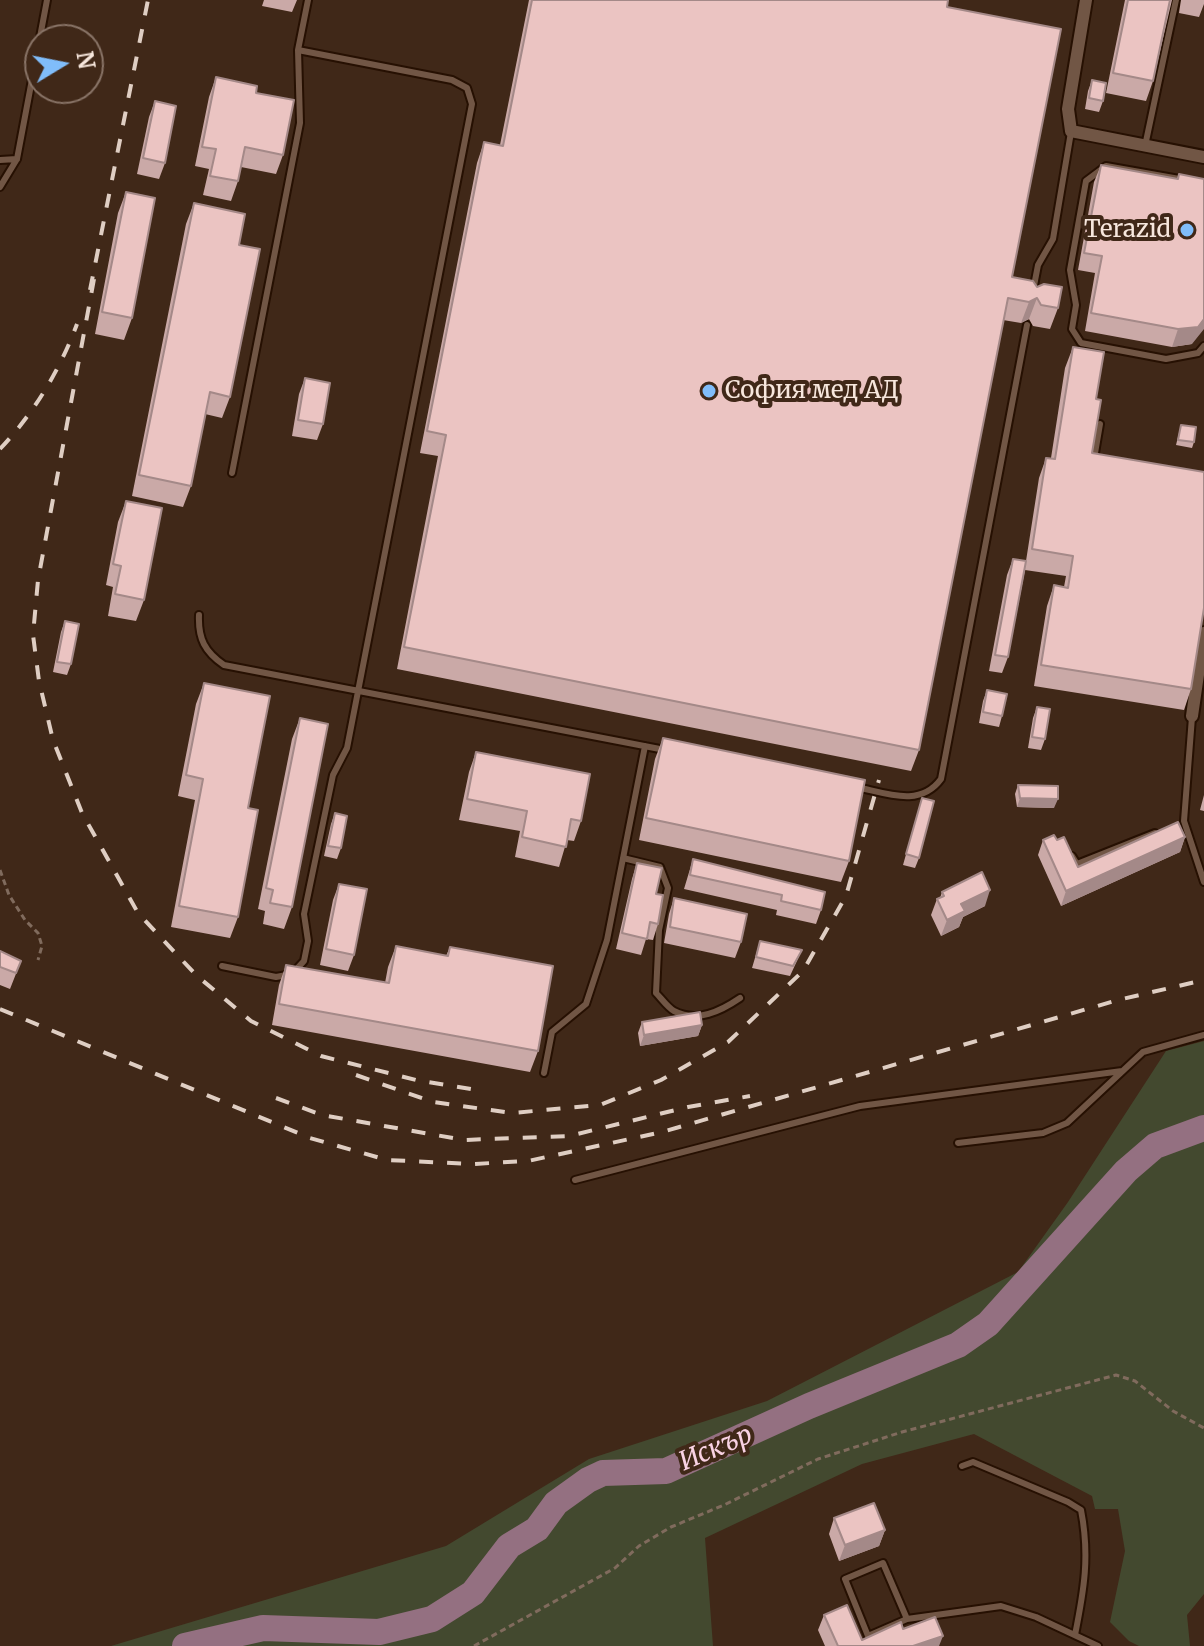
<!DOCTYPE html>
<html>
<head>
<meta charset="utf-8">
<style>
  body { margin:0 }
  #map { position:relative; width:1204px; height:1646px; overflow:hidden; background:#402818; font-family:Merriweather,serif }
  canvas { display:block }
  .north { position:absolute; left:24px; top:24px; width:80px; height:80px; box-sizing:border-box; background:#402818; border:2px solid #897467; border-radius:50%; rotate:80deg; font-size:22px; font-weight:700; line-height:32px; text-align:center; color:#f7e7dd }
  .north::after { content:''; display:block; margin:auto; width:28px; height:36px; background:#80bdfa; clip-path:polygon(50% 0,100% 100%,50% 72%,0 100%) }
</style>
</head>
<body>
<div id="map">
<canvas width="1204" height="1646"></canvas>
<div class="north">N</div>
</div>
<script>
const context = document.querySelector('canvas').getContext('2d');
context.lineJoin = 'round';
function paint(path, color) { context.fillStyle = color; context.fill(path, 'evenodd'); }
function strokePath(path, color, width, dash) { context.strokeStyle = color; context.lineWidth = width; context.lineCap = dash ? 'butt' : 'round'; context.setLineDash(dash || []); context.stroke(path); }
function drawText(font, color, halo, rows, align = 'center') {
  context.font = font + ' Merriweather,serif'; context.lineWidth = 8; context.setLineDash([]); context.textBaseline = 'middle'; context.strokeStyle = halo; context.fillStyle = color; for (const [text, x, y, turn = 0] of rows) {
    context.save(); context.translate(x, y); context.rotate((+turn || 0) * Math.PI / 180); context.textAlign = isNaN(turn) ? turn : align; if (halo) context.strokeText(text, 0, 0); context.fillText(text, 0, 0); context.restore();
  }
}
const green = new Path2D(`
  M1204 1041V1594L1187 1615 1190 1646H1139L1129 1641 1110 1622 1125 1551 1118 1509H1095L1092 1496 974 1434 862 1464 705 1538 713 1646H111L446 1546 589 1459 767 1401 1018 1272 1068 1202 1166 1051Z`);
const river = new Path2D(`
  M185 1646 263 1628 379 1632 432 1619 473 1593 509 1546 537 1529 556 1503 588 1480 603 1473 666 1471 809 1406 958 1345 988 1324 1126 1171 1155 1146 1204 1128`);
const path = new Path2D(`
  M0 870 9 895 25 920 38 933 42 946 38 960
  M474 1646 615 1568 639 1546 671 1527 724 1505 818 1459 902 1432 1116 1375 1135 1381 1173 1411 1204 1428`);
const lane = new Path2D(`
  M1145 146 1176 0
  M0 160 17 159
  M1185 180 1106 166 1086 181 1070 270 1076 305 1072 329 1081 343 1166 359 1198 353 1204 346
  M0 187 17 159 47 0
  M1033 291 1038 265 1053 239 1071 132
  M1094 459 1100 424
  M232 473 300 123 298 50 308 0
  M199 615C198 639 205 652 224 665L665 750
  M1192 717 1184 821 1204 882
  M856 787C886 793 920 808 941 779L1027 325
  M1072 856 1077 864 1155 833
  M623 858 660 867 668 888 659 930 656 993C661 998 668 1008 674 1011 697 1023 721 1011 740 998
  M222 966 276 977 292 974 304 961 308 941 304 914 333 775 347 748 472 104 467 88 452 80 298 50
  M544 1073 552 1032 586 1004 607 940 645 746
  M958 1143 1043 1133 1067 1123 1143 1052 1204 1035
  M575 1180 860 1106 1122 1071
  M962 1466 973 1462 1068 1502 1081 1510C1090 1556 1084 1590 1075 1635
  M907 1619 883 1563 845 1579 868 1636 907 1619 1001 1606 1036 1617 1098 1646`);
const street = new Path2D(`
  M1086 0 1068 109 1071 131 1204 157
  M1192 716 1204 633`);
const rail = new Path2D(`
  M94 279 38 580 33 635 39 681 53 740 82 813 138 913 196 975 251 1021 321 1056 416 1080 483 1091
  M90 290 148 0
  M0 449C34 413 60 370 77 324
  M0 1009 310 1138 387 1160 473 1164 528 1161 662 1132 1118 1000 1204 980
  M356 1075 433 1102 512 1113 600 1105 661 1080 728 1042 803 971 846 896 879 780
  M276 1098 322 1115 464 1140 569 1136 688 1107 750 1096`);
const wall = new Path2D(`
  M264 0H297L292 12 262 6Z
  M529 0H948L947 7 1012 277 1058 308 1050 329 1033 326 1029 319 1021 323 1003 320 919 750 911 771 397 669 438 456 420 453 477 163 484 142 500 145Z
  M1125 0H1172L1153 81 1146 101 1106 93Z
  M1181 0H1204V4L1199 17 1179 13Z
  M216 77 283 155 276 174 241 167 238 181 231 201 203 195 209 169 195 166 209 97Z
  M1092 80 1103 101 1099 112 1085 109 1088 91Z
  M155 101 165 163 159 179 137 174 149 117Z
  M1101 165 1177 179 1179 174 1192 344 1172 347 1085 331 1095 273 1078 270 1094 182Z
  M126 192 132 318 124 340 95 334 118 213Z
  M194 203 230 397 222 418 205 414 191 486 183 507 132 496 186 224Z
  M1073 347 1096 399 1092 453 1191 689 1184 710 1034 686 1047 606 1054 585 1064 587 1066 576 1025 570 1008 657 1002 673 989 671 1007 575 1013 559 1026 561 1039 478 1046 458H1051L1065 368Z
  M305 378 323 424 317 440 292 436 299 394Z
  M1181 425 1194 442 1192 448 1176 445Z
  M126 501 144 600 136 621 108 616 113 587 106 585 118 522Z
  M65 621 71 664 67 675 53 672 61 632Z
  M204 683 248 808 238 917 230 938 171 927 195 800 178 796 196 704Z
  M987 690 1002 716 999 727 979 723 983 701Z
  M1037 707 1045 739 1041 750 1028 748 1033 718Z
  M300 718 292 907 284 929 263 924 265 911 258 909 292 739Z
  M663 738 849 861 841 882 639 840 655 759Z
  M476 752 581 821 574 841 567 840 559 867 515 857 520 831 459 820 469 772Z
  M1018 785 1054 808 1017 807 1015 794Z
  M1204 795V811L1200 810Z
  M922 798 919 858 915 868 903 865Z
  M335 813 341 848 337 859 324 856 331 824Z
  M1185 837 1180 852 1061 906 1038 855 1043 840H1057L1078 867Z
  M693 859 821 910 816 924 776 915 777 910 684 889Z
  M637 863 656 894 658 924 653 940 646 939 641 955 616 949 632 879Z
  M339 884 354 955 348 971 320 965 333 900Z
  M942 892 985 906 963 917 959 927 941 936 931 915 937 899 940 898Z
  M674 898 741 942 735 958 664 943 669 914Z
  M760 941 802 950 790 976 752 968Z
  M396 946 446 956 450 947 538 1051 530 1072 272 1025 279 985 286 965 385 983 388 967Z
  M0 951 21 961 10 989 0 985Z
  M642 1022 702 1025 698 1036 640 1046 638 1033Z
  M834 1518 885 1530 879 1546 839 1561 829 1534Z
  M824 1615 862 1640 903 1629 939 1646H825L818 1630Z`);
const shadedWall = new Path2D(`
  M1037 298 1029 319 1021 323 1029 302Z
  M1204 319V329L1192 344 1172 347 1178 329Z
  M1020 798 1058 799 1054 808 1017 807Z
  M1185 837 1180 852 1061 906 1066 891Z
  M990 890 985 906 963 917 959 927 941 936 947 920 961 904Z
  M702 1025 698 1036 640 1046 644 1035Z
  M885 1530 879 1546 839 1561 845 1545Z
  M943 1636 939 1646H913Z`);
const building = new Path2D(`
  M532 0H948L947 7 1061 29 1012 277 1033 281 1037 287 1044 284 1062 287 1058 308 1041 305 1037 298 1029 302 1008 298 919 750 404 647 446 435 427 431 484 142 503 146Z
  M1128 0H1170L1153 81 1113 73Z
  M216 77 257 86 256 93 294 100 283 155 245 147 238 181 210 176 216 149 202 147Z
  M1092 80 1106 83 1103 101 1089 98Z
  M155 101 176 106 165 163 143 158Z
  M1101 165 1178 179 1179 174 1204 179V319L1198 327 1178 329 1091 313 1102 256 1084 253Z
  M126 192 155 198 132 318 102 312Z
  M194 203 245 214 239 245 260 249 230 397 210 392 191 486 139 475Z
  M1073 347 1104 352 1096 399 1101 400 1092 453 1204 472V608L1191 689 1041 665 1054 585 1068 588 1073 556 1032 549 1046 458 1055 459Z
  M305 378 330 383 323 424 298 420Z
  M1181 425 1196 427 1194 442 1178 440Z
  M126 501 162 508 144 600 115 594 121 566 113 564Z
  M1013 559 1026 561 1008 657 995 655Z
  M65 621 79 624 71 664 57 662Z
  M204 683 270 696 248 808 258 810 238 917 179 906 203 779 186 775Z
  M987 690 1007 694 1002 716 983 712Z
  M1037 707 1050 709 1045 739 1032 737Z
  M300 718 328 724 292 907 270 903 273 890 266 888Z
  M663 738 865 780 849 861 646 818Z
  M476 752 590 774 581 821 571 819 566 847 522 837 527 811 467 799Z
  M1018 785 1058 786V799L1020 798Z
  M922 798 934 801 919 858 906 854Z
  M335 813 347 816 341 848 328 846Z
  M1178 822 1185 837 1066 891 1043 840 1054 835 1057 840 1064 837 1078 867Z
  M693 859 825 892 821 910 781 901 782 895 690 875Z
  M637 863 662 868 656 894 663 895 658 924 650 922 647 939 622 933Z
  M982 872 990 890 961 904 965 911 947 920 937 899 944 896 942 892Z
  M339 884 367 889 354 955 326 949Z
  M674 898 747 914 741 942 670 927Z
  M760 941 802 950 793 966 756 957Z
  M396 946 448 956 450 947 553 966 538 1051 279 1004 286 965 389 983Z
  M0 951 21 961 16 973 0 967Z
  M700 1012 702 1025 644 1035 642 1022Z
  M874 1503 885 1530 845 1545 834 1518Z
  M847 1605 862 1640 901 1622 903 1629 935 1617 943 1636 913 1646H838L824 1615Z`);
const markers = [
  [1187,230,8,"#80bdfa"],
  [709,391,8,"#80bdfa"]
];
const poiNames = [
  ["Terazid",1171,230],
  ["София мед АД",725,391,"left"]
];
const waterNames = [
  ["Искър",716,1449,-23]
];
paint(green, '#43492f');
strokePath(river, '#947081', 26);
strokePath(lane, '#261002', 10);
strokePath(street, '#261002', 16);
strokePath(path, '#806b5d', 3, [6, 4]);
strokePath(lane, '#715645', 6);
strokePath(street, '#715645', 12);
strokePath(rail, '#dfcec3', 4, [14, 14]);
paint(wall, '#caa9a7');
paint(shadedWall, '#a48988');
paint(building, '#ebc4c2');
strokePath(building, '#a48988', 2);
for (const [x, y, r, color] of markers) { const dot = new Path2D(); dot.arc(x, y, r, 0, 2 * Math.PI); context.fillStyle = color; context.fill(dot); strokePath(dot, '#402818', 3); }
drawText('24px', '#f7e7dd', '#402818', poiNames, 'right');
drawText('italic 26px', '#f9d2e4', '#402818', waterNames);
</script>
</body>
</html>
